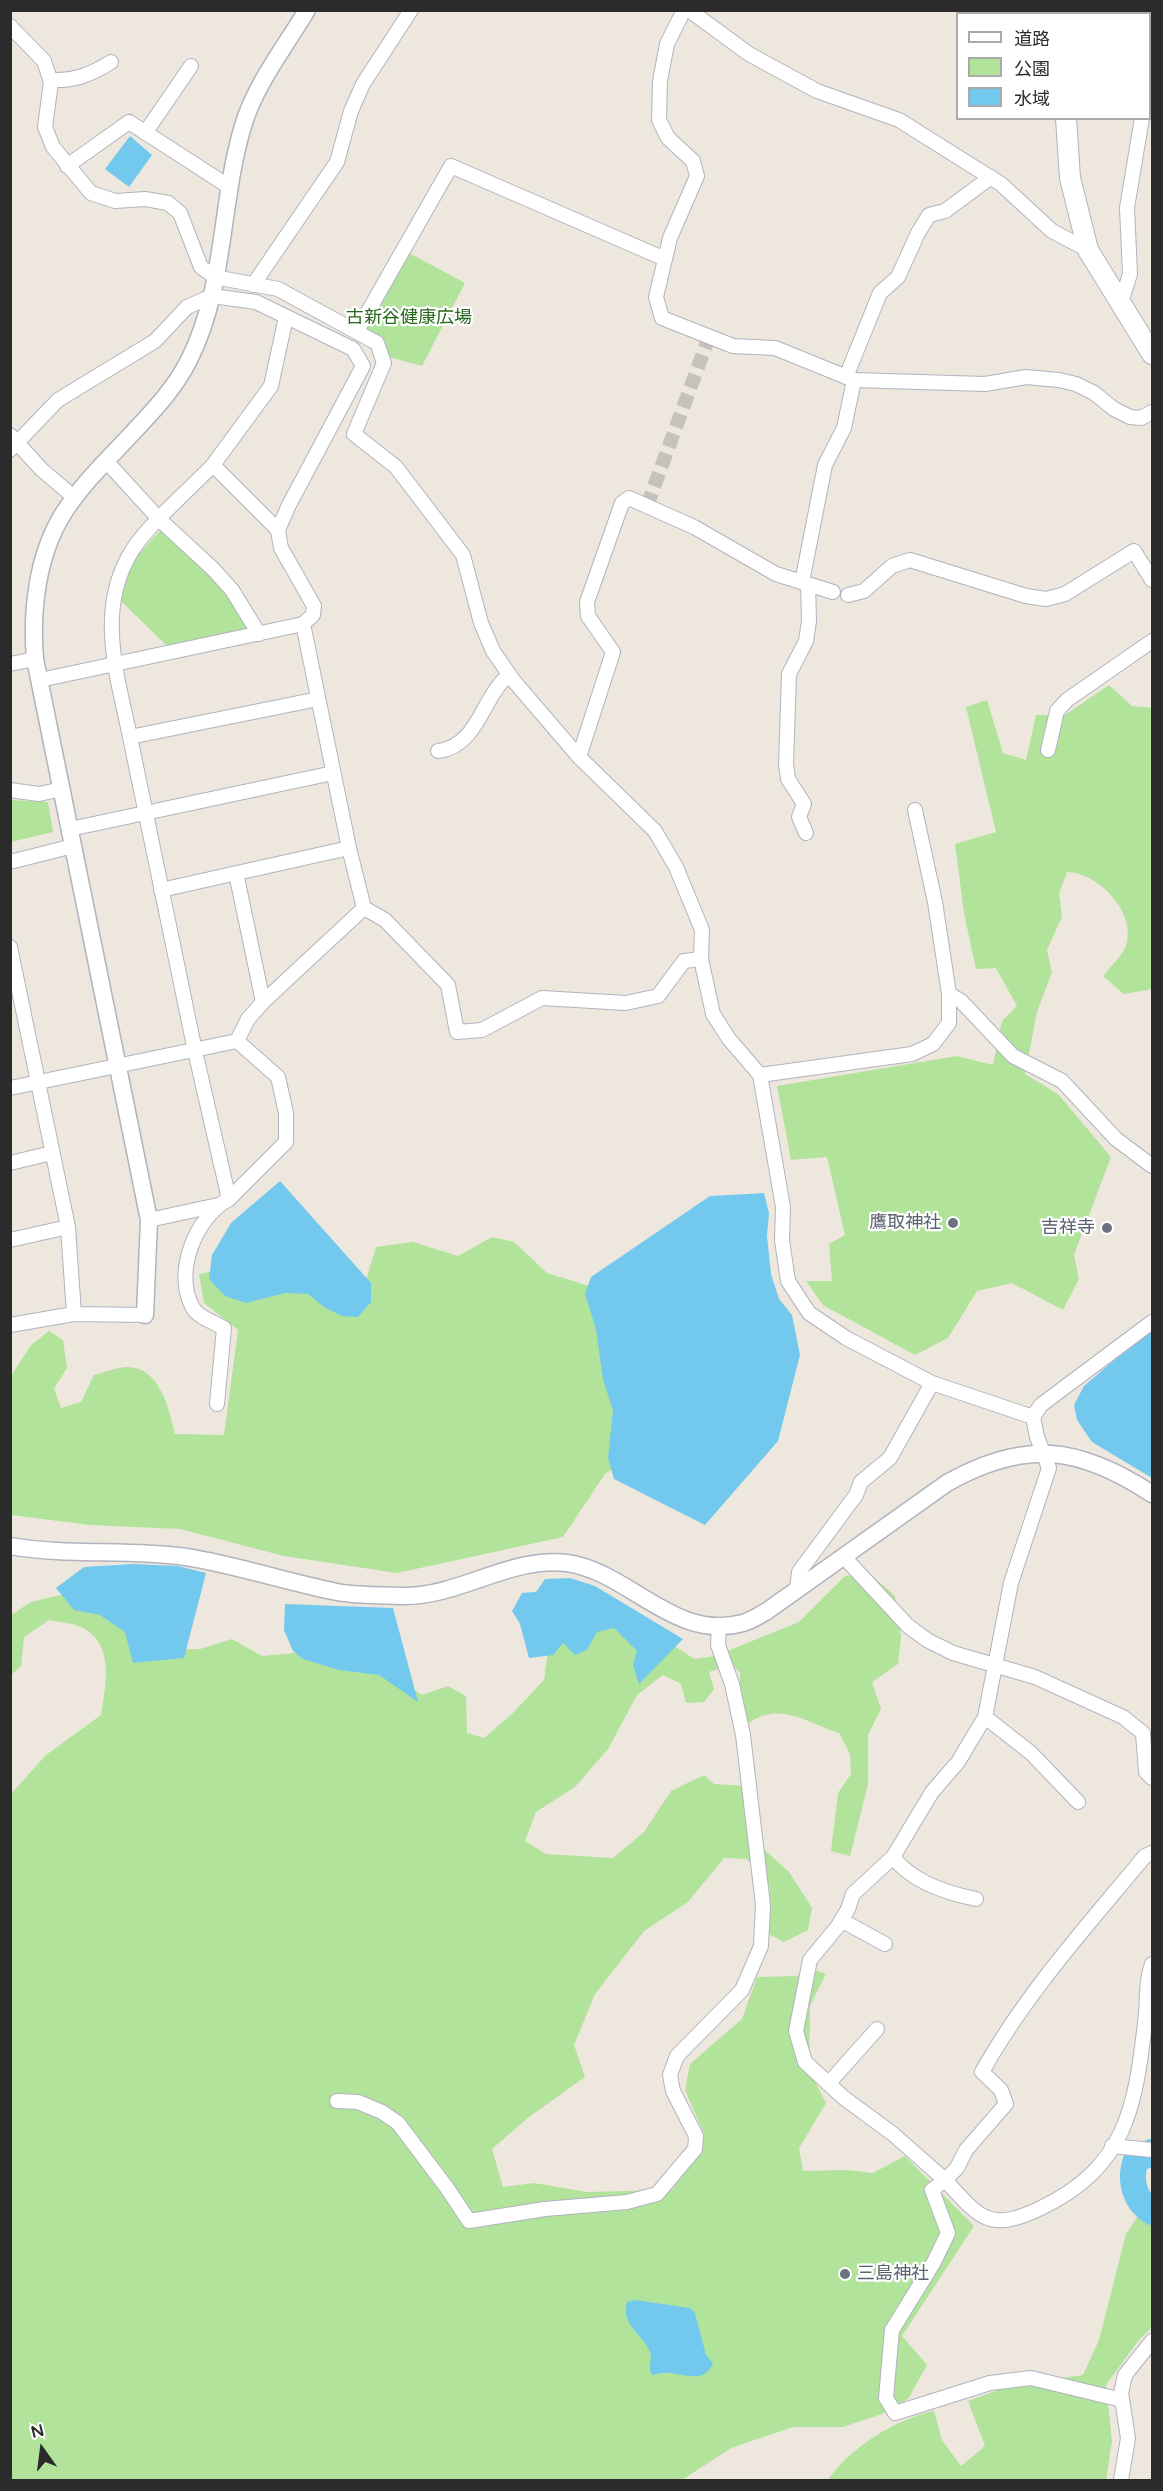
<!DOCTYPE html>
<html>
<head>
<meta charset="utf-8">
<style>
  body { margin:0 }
  #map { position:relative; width:1163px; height:2491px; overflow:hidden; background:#ede7de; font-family:"Varela Round","Noto Sans JP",sans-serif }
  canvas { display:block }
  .frame { position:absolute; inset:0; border:12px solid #2b2b2b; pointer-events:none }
  .legend { position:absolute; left:956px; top:12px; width:195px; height:108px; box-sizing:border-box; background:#fff; border:2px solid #aaa; margin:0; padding:8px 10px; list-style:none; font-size:18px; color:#2b2b2b }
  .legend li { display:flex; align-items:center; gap:12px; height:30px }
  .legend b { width:30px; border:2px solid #aaa }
  .north { position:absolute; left:12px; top:2419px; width:60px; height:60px; -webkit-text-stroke:4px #fff; paint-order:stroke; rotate:346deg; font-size:16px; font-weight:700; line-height:24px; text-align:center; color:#2b2b2b }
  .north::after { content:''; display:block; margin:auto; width:21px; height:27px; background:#2b2b2b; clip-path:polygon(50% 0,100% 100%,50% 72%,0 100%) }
</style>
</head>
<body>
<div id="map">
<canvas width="1163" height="2491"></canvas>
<div class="frame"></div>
<ul class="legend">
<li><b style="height:8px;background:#fff"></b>道路</li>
<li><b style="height:16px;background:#b1e39b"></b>公園</li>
<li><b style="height:16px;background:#72c8ed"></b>水域</li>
</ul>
<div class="north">N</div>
</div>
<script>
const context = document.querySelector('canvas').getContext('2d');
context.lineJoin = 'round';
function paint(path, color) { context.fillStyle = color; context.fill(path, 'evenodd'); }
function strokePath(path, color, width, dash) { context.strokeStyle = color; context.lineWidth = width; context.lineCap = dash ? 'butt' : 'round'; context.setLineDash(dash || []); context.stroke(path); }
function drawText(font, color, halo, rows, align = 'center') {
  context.font = font + ' "Varela Round","Noto Sans JP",sans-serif'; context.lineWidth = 4.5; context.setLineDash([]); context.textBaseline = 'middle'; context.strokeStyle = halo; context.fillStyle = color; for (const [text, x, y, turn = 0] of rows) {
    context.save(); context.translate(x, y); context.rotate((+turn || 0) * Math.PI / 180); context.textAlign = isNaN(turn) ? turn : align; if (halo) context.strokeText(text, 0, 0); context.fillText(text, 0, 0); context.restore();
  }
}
const green = new Path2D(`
  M409 253 465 283 422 366 386 356 364 330Z
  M162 529 222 587 251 628 168 647 121 601C122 570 141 550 162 529Z
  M1109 685 1132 706 1152 708V989L1124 994 1103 976C1110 967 1125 953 1127 942 1134 910 1098 873 1067 872L1059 893 1062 917 1047 950 1052 972 1037 1012 1025 1074 1058 1094 1111 1157 1074 1255 1079 1279 1063 1310 1012 1283 977 1291 948 1338 915 1355 823 1305 806 1281H832L829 1244 845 1235 827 1157 791 1160 777 1086 957 1056 993 1065 1002 1021 1017 1006 996 968 976 969 964 913 955 844 996 832 966 707 987 700 1003 753 1026 760 1036 715H1065Z
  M10 800 48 802 53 832 11 842Z
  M492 1237 514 1242 547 1273 602 1290 632 1457 605 1474 563 1537 397 1573 284 1556 180 1529 90 1525 11 1515V1376L31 1345 49 1331 63 1340 67 1368 54 1389 61 1408 81 1402 94 1375C104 1373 117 1367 127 1367 160 1367 169 1409 175 1434L224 1435 238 1330 204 1303 199 1274 219 1270 360 1300 376 1247 413 1242 458 1256Z
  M869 1573 895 1596 901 1637 898 1664 872 1682 881 1709 868 1735V1784L850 1856 831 1851 838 1793 851 1774 850 1754 839 1733C808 1723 779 1701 749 1723L739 1708 740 1673 732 1664 709 1672 714 1689 704 1702 686 1703 681 1684 663 1675 637 1695 608 1749 575 1787 536 1812 525 1841 546 1854 613 1858 644 1832 671 1791 704 1775 714 1784 745 1786 748 1835 789 1872 812 1908 808 1930 784 1942 767 1933 770 1887 747 1859 724 1858 688 1902 644 1931 595 1994 574 2045 585 2077 529 2117 492 2149 503 2187 534 2183 586 2192 672 2190 705 2136 685 2090 690 2064 742 2019 757 1977 797 1976 813 1969 826 1974 810 2006 809 2070 826 2103 799 2148 803 2171 847 2170 873 2173 905 2156 974 2226 902 2336 927 2365 908 2399 882 2414 843 2427H793L731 2448 682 2480H11V1794L46 1755 101 1715C106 1685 115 1643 81 1627 72 1623 59 1622 49 1620L24 1637 21 1666 11 1675V1615L31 1602 73 1592 133 1629 142 1651 200 1649 232 1639 262 1656 303 1652 384 1670 422 1695 448 1686 466 1696 467 1733 484 1738 513 1713 544 1680 548 1650 593 1625 617 1620 673 1645 694 1659 715 1656 799 1622 845 1576Z
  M1152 2195V2327L1139 2340 1106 2385 1112 2441 1106 2480H828C848 2449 897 2418 934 2411L942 2440 961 2466 985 2446 968 2401 1012 2385 1083 2375 1099 2340 1126 2234Z`);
const water = new Path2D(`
  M130 136 152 155 129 187 105 169Z
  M280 1181 371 1283V1302L358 1317 342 1316 324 1307 308 1294 285 1293 246 1303 225 1296 209 1279 212 1255 231 1223Z
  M764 1193 769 1213 767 1236 771 1274 779 1299 792 1315 800 1355 778 1441 705 1525 614 1479 608 1458 613 1410 603 1380 596 1329 585 1294 591 1277 710 1196Z
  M1152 1328V1478L1092 1442 1077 1420 1074 1405 1084 1386Z
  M133 1564 178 1566 206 1573 184 1658 133 1663 125 1632 100 1615 74 1610 56 1588 84 1567Z
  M570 1578 595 1586 683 1639 639 1684 633 1665 637 1651 614 1628 597 1632 587 1650 575 1655 563 1643 553 1655 529 1658 520 1624 512 1611 522 1593 536 1592 545 1579Z
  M285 1604 393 1608 418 1702 379 1675 339 1670 303 1659 293 1651 284 1630Z
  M635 2300 690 2308 695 2313 706 2355 713 2363C705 2383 687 2375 671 2373 665 2372 658 2374 652 2375 647 2367 653 2360 650 2352 644 2335 620 2325 627 2302Z`);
const river = new Path2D(`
  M1152 2152 1136 2160C1129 2180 1134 2200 1152 2212`);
const minorTunnel = new Path2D(`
  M647 506 709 337`);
const minor = new Path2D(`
  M684 10 667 44 660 81 659 120 668 138 693 161 697 176 670 238 656 297 662 318 733 346 775 348 854 380 985 384 1026 377 1059 380 1076 384 1094 393 1114 409 1130 417 1141 418 1152 412
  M689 10 749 54 817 91 899 120 1001 184 1052 231 1088 250
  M10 26 44 61 51 82 45 127 53 147 91 193 115 201 145 199 168 203 180 213 201 267 215 277 278 289 377 343 384 363 354 434 396 467 463 555 481 623 493 651 513 680 579 757 655 831 676 867 702 930 701 959 713 1014 729 1039 760 1075 783 1207 782 1240 788 1281 809 1313 846 1338 932 1383 1033 1417
  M1150 68 1152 65
  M50 80C75 81 90 75 111 62
  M145 133 191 66
  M67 166 129 122 228 186
  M253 285 337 162 351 111 363 84 411 10
  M1121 303 1130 274 1127 208 1142 118
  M357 331 451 166 665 259
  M846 377 880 293 898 277 918 233 929 215 945 211 991 177
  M10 435 41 469 75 498
  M10 450 58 400 155 341 187 307 212 296 256 302 353 349 363 366 289 505 278 530 281 548 314 606 313 615 303 624 40 680
  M106 461 160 520 212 568 232 590 259 634
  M213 465C191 488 149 524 133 549 95 608 117 674 130 737L318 699
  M278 530 213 465 271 386 286 317
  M802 582 825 465 844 428 854 380
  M848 595 864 591 892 566 910 560 1026 596 1046 599 1065 594 1134 551 1152 580
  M303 624 349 848 364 908 385 920 448 985 457 1032 482 1030 542 998 626 1003 658 996 684 961 701 959
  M10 664 35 659
  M130 737 195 1051 229 1199
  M1048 750 1057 711 1067 700 1152 641
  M438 751C479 746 482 696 509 675
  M579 757 613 652 588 616 587 602 622 503 629 498 694 527 776 574 833 592
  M10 790 39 794 62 789
  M70 829 333 773
  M806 833 799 817 804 804 788 779 786 764 789 674 806 641 809 621 808 584
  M10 862 73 846
  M236 873 263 1002
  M161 890 349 848
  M10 947 68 1227 10 1240
  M949 994 961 1001 1013 1056 1062 1081 1116 1139 1152 1166
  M760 1075 912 1054 933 1044 949 1023V994L935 902 915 810
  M10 1088 237 1041 248 1019 263 1002 364 908
  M10 1163 52 1153
  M149 1220 218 1205
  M68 1227 74 1314
  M1152 1322 1041 1405 1033 1417 1037 1437 1049 1468 1011 1583 985 1717 958 1762 932 1792 893 1857 853 1894 848 1909 838 1926 810 1960 796 2031 805 2062 844 2098 893 2134 945 2180 957 2168 966 2150 1006 2104 1001 2090 982 2072C1026 1993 1088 1925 1145 1856L1152 1853
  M10 1325 74 1314 145 1315
  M217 1404 224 1328C215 1323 198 1317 193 1308 173 1274 195 1217 229 1199L286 1142V1113L278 1077 237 1041
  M844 1557 908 1626 927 1640 953 1653 1035 1677 1123 1717 1143 1733 1146 1772 1152 1778
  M797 1590 799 1572 856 1495 861 1482 890 1458 932 1383
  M985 1717 1031 1753 1078 1802
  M893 1857C912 1882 946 1893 976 1899
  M841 1920 885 1944
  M828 2084 877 2029
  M337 2101 358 2102 382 2112 398 2123 447 2188 469 2221 545 2209 627 2202 657 2194 695 2149 696 2136 673 2091 670 2075 677 2056 742 1990 761 1946 763 1905 743 1735 732 1684 718 1645 719 1625
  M1112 2146 1152 2150
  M1122 2400 1031 2378 990 2383 895 2413 886 2398 892 2330 934 2262 948 2233 932 2190 945 2180C980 2218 989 2233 1041 2208 1126 2167 1135 2108 1145 2023 1148 2003 1145 1983 1152 1964
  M1121 2480 1128 2438 1121 2393 1125 2375 1152 2341`);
const tertiary = new Path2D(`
  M145 1315 149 1220 35 659C31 611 37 556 63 514 80 487 103 464 125 441 149 415 173 392 189 360 226 287 220 202 243 126 255 85 285 47 307 10
  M10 1546C68 1556 128 1549 186 1557 237 1565 286 1582 337 1592 359 1596 382 1595 404 1596 461 1596 511 1556 567 1563 630 1572 674 1642 743 1623 751 1621 760 1615 767 1611L947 1483C1025 1439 1079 1446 1152 1494`);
const secondary = new Path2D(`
  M1070 14V10
  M1066 118 1070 178 1088 250 1152 354`);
const markers = [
  [953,1223,6,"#6b7280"],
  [1107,1228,6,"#6b7280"],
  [845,2274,6,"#6b7280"]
];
const parkNames = [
  ["古新谷健康広場",409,318]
];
const worshipNames = [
  ["鷹取神社",941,1223],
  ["吉祥寺",1095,1228],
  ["三島神社",857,2274,"left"]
];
paint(green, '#b1e39b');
paint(water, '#72c8ed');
strokePath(river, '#72c8ed', 26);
strokePath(minorTunnel, '#c6c1ba', 14, [14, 7]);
strokePath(minor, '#b1b3bf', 16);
strokePath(tertiary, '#b1b3bf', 19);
strokePath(secondary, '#b1b3bf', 22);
strokePath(minor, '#fff', 14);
strokePath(tertiary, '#fff', 16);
strokePath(secondary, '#fff', 20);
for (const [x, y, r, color] of markers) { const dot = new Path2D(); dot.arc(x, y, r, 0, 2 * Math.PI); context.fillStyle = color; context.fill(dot); strokePath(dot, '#fff', 2); }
drawText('18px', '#28681b', '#fff', parkNames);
drawText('18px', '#5b616d', '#fff', worshipNames, 'right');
</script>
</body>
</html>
